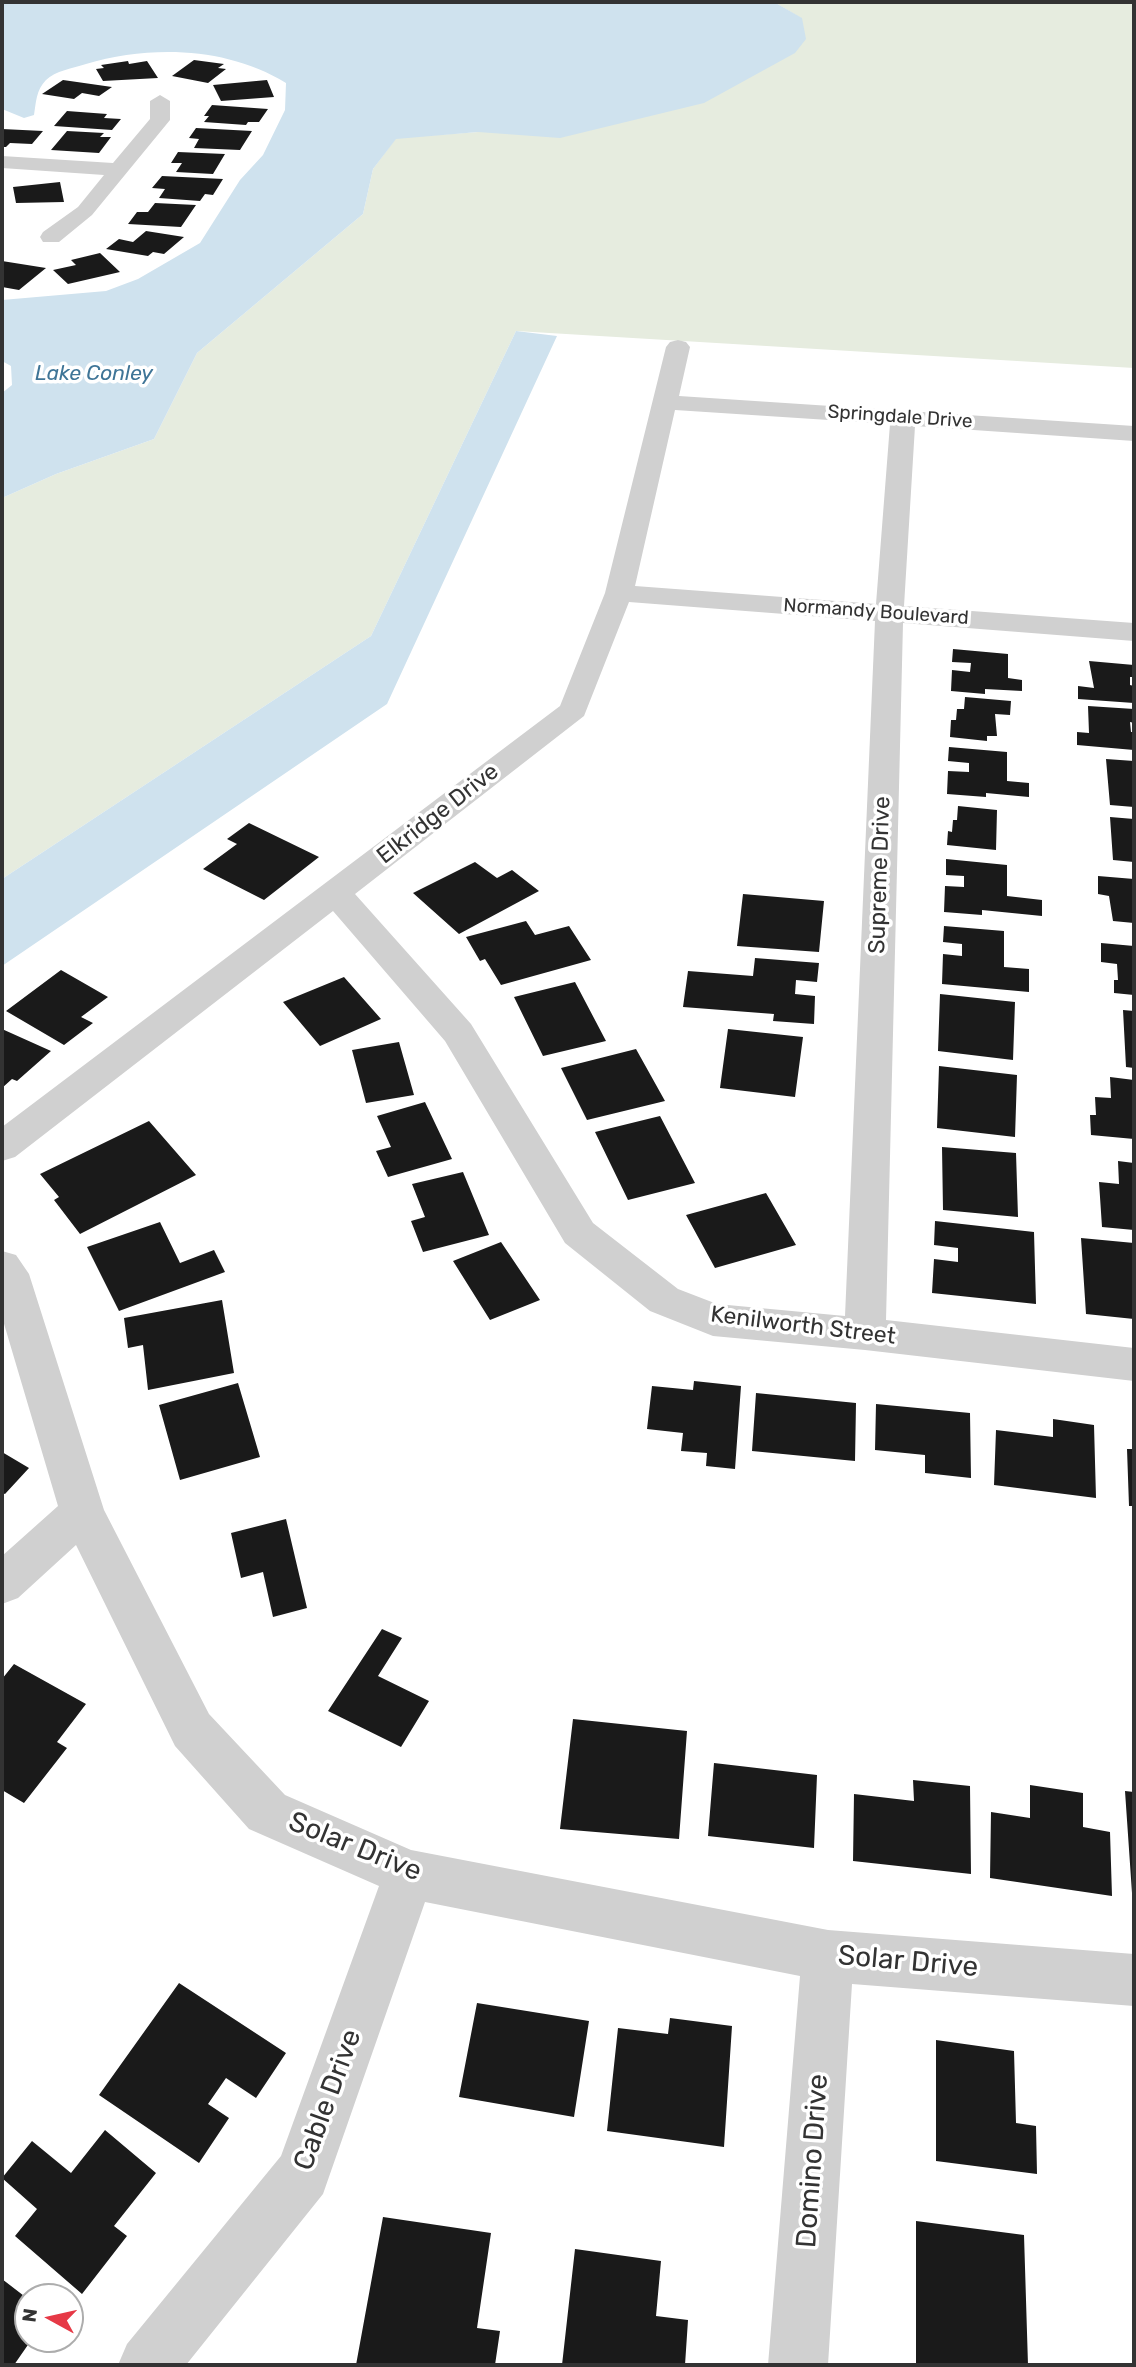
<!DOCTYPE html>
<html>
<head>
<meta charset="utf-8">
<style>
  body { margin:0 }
  #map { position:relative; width:1136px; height:2367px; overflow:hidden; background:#fff; font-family:Rubik,sans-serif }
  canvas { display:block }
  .frame { position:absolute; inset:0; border:4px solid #333; pointer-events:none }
  .north { position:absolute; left:14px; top:2283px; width:70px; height:70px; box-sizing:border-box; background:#fff; border:2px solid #adadad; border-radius:50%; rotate:278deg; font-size:19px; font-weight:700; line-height:28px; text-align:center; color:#333 }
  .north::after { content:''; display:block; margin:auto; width:24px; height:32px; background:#e63946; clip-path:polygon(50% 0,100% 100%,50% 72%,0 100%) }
</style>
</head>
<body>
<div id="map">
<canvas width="1136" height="2367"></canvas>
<div class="frame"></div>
<div class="north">N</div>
</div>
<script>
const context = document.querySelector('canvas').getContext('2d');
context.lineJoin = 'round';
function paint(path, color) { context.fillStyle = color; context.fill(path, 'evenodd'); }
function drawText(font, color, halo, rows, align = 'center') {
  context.font = font + ' Rubik,sans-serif'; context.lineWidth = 7; context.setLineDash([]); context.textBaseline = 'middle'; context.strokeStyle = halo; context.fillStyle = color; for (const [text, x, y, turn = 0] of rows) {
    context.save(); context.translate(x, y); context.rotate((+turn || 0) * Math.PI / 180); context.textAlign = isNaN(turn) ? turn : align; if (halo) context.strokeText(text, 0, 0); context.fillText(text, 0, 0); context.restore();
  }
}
const green = new Path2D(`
  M774 2H1134V368L516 331 371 636 2 879V498L56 474 154 439 197 353 363 214 373 169 396 138 478 132 801 18Z`);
const water = new Path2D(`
  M2 2H774L802 18 806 39 795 53 704 103 560 138 478 132 396 139 373 169 363 214 197 353 154 439 56 474 2 498V393L12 385 11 366 2 361V300L106 291 138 279 200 243 240 180 263 155 285 110 286 83C227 47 151 45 86 64 73 68 55 71 46 80 36 90 36 103 34 115L24 118 2 109Z
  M516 331 557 336 387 704 2 966V879L371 636Z`);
const building = new Path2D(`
  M194 60 224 64 218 68 226 69 208 83 172 76Z
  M128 61 129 64 147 61 158 78 103 81 96 69 104 68 101 65Z
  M63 80 112 87 99 96 82 93 74 99 42 94Z
  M267 80 274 97 221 101 213 85Z
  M212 105 268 109 259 122H248L246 125 204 122 209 116H204Z
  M67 111 107 114 104 118 121 119 112 130 54 126Z
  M196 128 252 131 240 150 194 148 199 139 189 138Z
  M2 129 43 131 32 144 10 143 6 147H2Z
  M67 131 104 133 100 137H111L99 153 51 150Z
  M178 152 225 154 213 174 176 172 182 163H171Z
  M162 176 223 179 213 195 205 194 200 201 159 198 165 189 152 188Z
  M60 182 64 202 16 203 13 187Z
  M155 203 196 205 181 227 128 224 137 212H148Z
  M146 231 184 237 164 254 153 252 148 256 106 249 119 239 133 242Z
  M100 253 120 272 68 284 53 270 76 265 71 260Z
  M2 261 46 268 19 290 2 287Z
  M953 649 1008 654V678L1022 680V691L985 689V694L951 691 952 670 970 672 971 663 952 662Z
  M1089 661 1134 665V677H1130V685L1134 686V703L1078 699V686L1094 688Z
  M965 697 1011 701 1010 715 995 714 997 736H987V741L950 737 951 720H956L957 709H964Z
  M1088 706 1134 709V723L1130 722 1131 732H1134V750L1077 745V732L1089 733Z
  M949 747 1007 752V781L1029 783V797L986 793V797L947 794 948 771 969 772V763L948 761Z
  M1106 759 1134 761V807L1110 805Z
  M958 806 997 810 996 850 947 845 948 831 952 832 953 820H957Z
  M1110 817 1134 819V862L1113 860Z
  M249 823 319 857 264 900 203 869 237 844 227 839Z
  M946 859 1007 865V896L1042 900V916L982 910V915L944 912 945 886 964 887V876L946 875Z
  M475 862 497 878 512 870 539 891 459 934 413 893Z
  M1098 876 1134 879V923L1113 921 1109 896 1098 894Z
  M743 894 824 901 819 952 737 946Z
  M526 921 535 935 569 926 591 960 501 985 485 959 480 961 466 937Z
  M944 926 1004 931V967L1029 969V992L942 984 943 954 962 956V944L943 942Z
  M1101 943 1134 946V995L1114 993V980H1118L1117 964 1101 962Z
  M755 958 819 963 817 982 796 980 795 994 815 996 814 1024 773 1021 774 1014 683 1007 688 971 753 976Z
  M61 970 108 997 81 1017 93 1023 64 1045 6 1011Z
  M344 977 381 1019 320 1046 283 1002Z
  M575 982 606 1041 543 1056 514 997Z
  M940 994 1015 1002 1013 1060 938 1051Z
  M1123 1010 1134 1011V1068L1126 1067Z
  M2 1029 51 1051 17 1081 12 1079 2 1088Z
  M728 1029 803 1037 795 1097 720 1088Z
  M399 1042 414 1095 366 1103 352 1050Z
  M636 1049 665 1101 587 1120 561 1068Z
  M939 1066 1017 1075 1015 1137 937 1128Z
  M1110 1077 1134 1080V1139L1091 1135 1090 1115H1096L1095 1097 1111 1098Z
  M425 1102 452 1159 388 1177 376 1151 391 1147 377 1116Z
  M660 1116 695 1183 628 1200 595 1132Z
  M149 1121 196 1175 80 1234 54 1200 59 1197 40 1174Z
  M942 1147 1016 1153 1018 1217 943 1210Z
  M1118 1161 1134 1163V1230L1102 1227 1099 1182 1119 1184Z
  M463 1172 489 1235 423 1252 411 1221 425 1217 412 1184Z
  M766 1193 796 1245 715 1268 686 1215Z
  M935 1221 1034 1232 1036 1304 932 1293 934 1259 958 1262V1248L934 1245Z
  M160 1222 180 1263 214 1250 225 1272 119 1311 87 1247Z
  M1081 1238 1134 1243V1319L1086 1314Z
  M501 1242 540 1300 490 1320 453 1261Z
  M222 1300 234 1373 148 1390 143 1345 128 1348 124 1318Z
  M694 1381 741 1386 735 1469 706 1466 707 1453 681 1451 683 1433 647 1429 652 1386 693 1390Z
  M238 1383 260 1457 180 1480 159 1405Z
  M756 1393 856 1403 855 1461 752 1451Z
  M876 1404 970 1413 971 1478 925 1473V1455L875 1450Z
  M1053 1419 1094 1425 1096 1498 994 1485 996 1430 1053 1437Z
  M1127 1449H1134V1506H1129Z
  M2 1452 29 1468 5 1494 2 1493Z
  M286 1519 307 1608 273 1617 263 1572 241 1578 231 1533Z
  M382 1629 402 1638 378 1676 429 1701 401 1747 328 1711Z
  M14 1664 86 1704 57 1742 67 1748 24 1803 2 1790V1679Z
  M573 1719 687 1731 679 1839 560 1829Z
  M714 1763 817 1775 814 1848 708 1836Z
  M913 1780 970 1786 971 1874 853 1861 854 1794 914 1801Z
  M1030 1785 1083 1793V1827L1110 1832 1112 1896 990 1878 991 1812 1030 1818Z
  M1125 1791 1134 1792V1893H1132Z
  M179 1983 286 2053 256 2098 226 2078 208 2104 229 2118 199 2163 99 2095Z
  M477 2003 589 2021 574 2117 459 2097Z
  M670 2018 732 2026 724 2147 607 2131 618 2028 668 2034Z
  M936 2040 1014 2051 1016 2123 1036 2126 1037 2174 936 2161Z
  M105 2130 156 2173 114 2226 127 2236 82 2294 15 2236 37 2209 2 2178 32 2141 71 2173Z
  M383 2217 491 2233 477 2328 500 2331 495 2365H356Z
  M916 2221 1024 2235 1028 2365H916Z
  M575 2249 661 2261 656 2316 688 2320 685 2365H562Z
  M2 2279 28 2299V2339H32L14 2365H2Z`);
const minor = new Path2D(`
  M160 95 170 101V120L92 215 59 242H43L40 237 43 232 78 207 104 175 2 168V156L113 163 150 119V101Z
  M678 340 686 342 690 347 679 396 1134 426V441L915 426 904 606 1134 623V641L903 623 886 1320 1134 1348V1381L865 1350 713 1336 650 1311 565 1243 445 1041 333 911 15 1157 2 1161V1127L560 706 605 593 666 347 670 342ZM675 410 890 424 876 604 635 586ZM629 602 875 621 845 1316 717 1304 678 1289 593 1223 471 1024 355 894 584 716Z
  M2 1251 16 1255 29 1274 104 1510 209 1714 285 1795 411 1850 828 1930 1134 1954V2006L852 1984 828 2365H768L800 1976 425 1902 323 2194 186 2365H118L127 2344 281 2156 379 1886 249 1829 175 1746 76 1545 18 1598 2 1604V1556L58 1506 2 1317Z`);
const farStreetnames = [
  ["Springdale Drive",900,417,4],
  ["Normandy Boulevard",876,612,4]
];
const farWaternames = [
  ["Lake Conley",94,374]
];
const streetNames = [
  ["Elkridge Drive",438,814,-38],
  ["Supreme Drive",880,875,-88],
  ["Kenilworth Street",803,1326,7]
];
const nearStreetnames = [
  ["Solar Drive",355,1847,22],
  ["Solar Drive",908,1962,5],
  ["Cable Drive",328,2100,-70],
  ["Domino Drive",813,2161,-86]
];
paint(green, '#e6ecdf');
paint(water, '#cfe2ee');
paint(building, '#1a1a1a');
paint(minor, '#d0d0d0');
drawText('19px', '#333', '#fff', farStreetnames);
drawText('italic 21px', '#3f7597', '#fff', farWaternames);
drawText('23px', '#333', '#fff', streetNames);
drawText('28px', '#333', '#fff', nearStreetnames);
</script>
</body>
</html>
